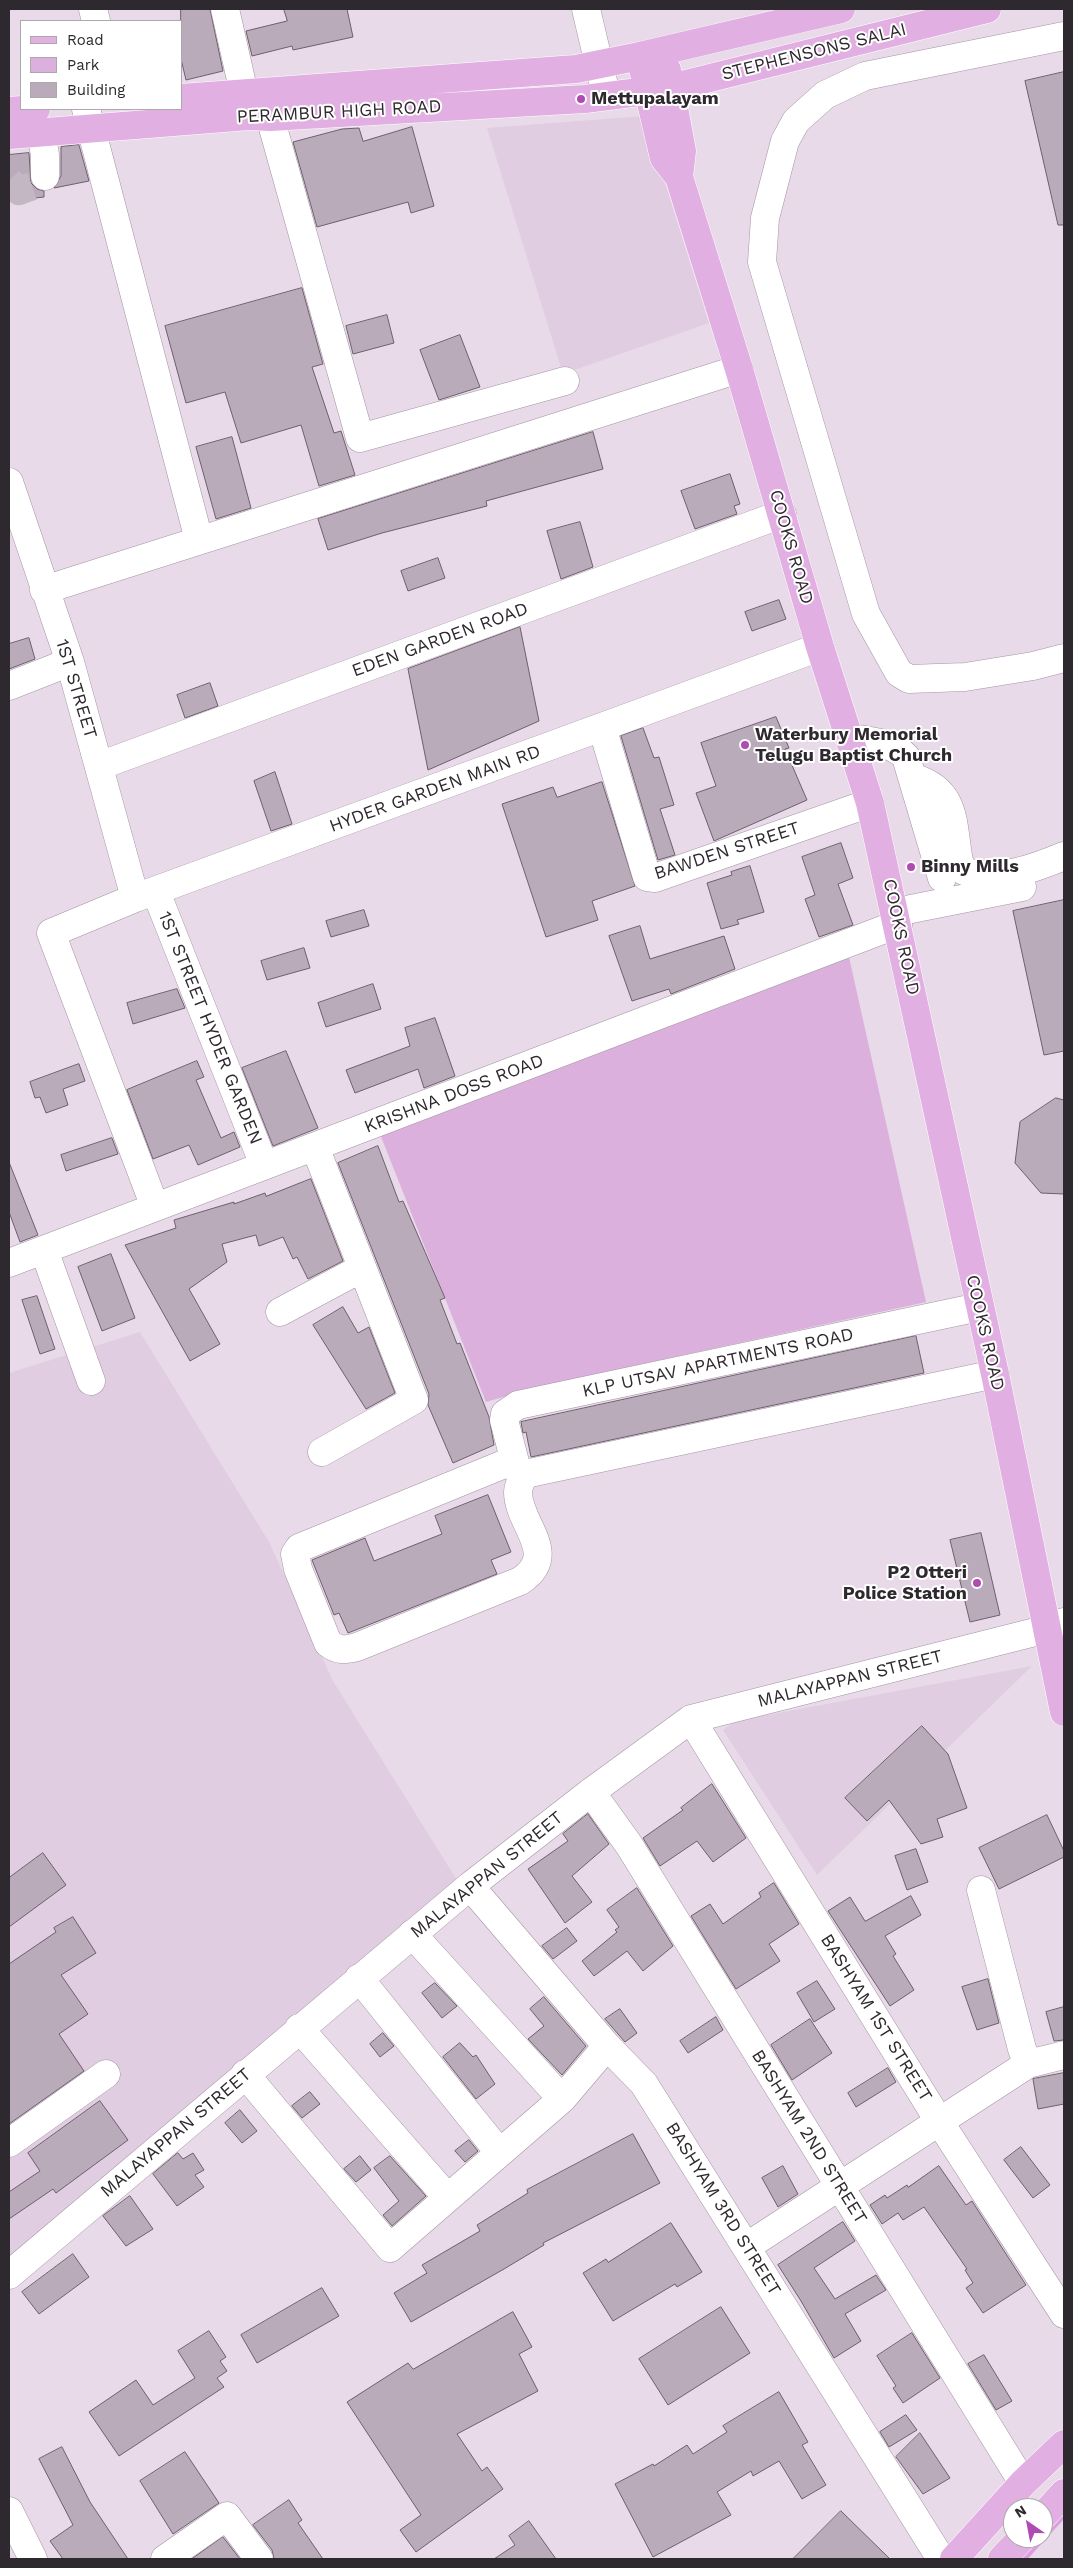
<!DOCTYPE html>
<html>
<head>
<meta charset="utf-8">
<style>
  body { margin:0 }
  #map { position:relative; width:1073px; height:2568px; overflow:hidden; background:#e8dae8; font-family:"Work Sans",sans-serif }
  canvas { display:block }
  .frame { position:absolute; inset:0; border:10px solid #2e292e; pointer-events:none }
  .legend { position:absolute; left:20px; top:20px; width:162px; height:90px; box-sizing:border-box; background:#fff; border:1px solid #aba9ab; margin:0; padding:6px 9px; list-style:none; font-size:15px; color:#2e292e }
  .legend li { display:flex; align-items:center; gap:10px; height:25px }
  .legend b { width:25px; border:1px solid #aba9ab }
  .north { position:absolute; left:1003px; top:2498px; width:50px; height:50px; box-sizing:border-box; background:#fff; border:1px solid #aba9ab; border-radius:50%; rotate:327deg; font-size:14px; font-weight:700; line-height:20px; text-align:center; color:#2e292e }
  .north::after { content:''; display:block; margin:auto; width:18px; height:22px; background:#ae4cb3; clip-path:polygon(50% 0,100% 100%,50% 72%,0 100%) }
</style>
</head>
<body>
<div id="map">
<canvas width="1073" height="2568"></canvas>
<div class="frame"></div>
<ul class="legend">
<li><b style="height:6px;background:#e2afe3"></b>Road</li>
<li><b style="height:14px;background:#dcb0dc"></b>Park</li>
<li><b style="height:14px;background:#b9abb9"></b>Building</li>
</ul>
<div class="north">N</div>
</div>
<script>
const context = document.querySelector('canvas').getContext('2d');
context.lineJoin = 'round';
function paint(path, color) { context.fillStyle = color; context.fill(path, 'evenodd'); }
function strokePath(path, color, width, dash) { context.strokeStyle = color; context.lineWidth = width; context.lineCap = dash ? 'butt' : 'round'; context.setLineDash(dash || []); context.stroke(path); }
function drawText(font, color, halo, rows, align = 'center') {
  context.font = font + ' "Work Sans",sans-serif'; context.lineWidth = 4; context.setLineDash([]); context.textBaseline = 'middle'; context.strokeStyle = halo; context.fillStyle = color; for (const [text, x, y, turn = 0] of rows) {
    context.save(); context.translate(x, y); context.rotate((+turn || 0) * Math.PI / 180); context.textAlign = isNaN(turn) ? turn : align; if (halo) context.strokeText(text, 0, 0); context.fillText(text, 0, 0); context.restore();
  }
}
const built = new Path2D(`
  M644 116 709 323 563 374 487 128Z
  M140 1332 269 1542 333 1681 460 1885 9 2259V1373Z
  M1032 1666 817 1875 723 1730 735 1721Z`);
const green = new Path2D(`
  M849 957 926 1302 537 1387 486 1402 380 1134Z`);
const stream = new Path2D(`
  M1024 2559 1064 2515`);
const building = new Path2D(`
  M181 9H210L223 71 186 80 181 59Z
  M284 9H347L353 37 293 50 292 46 252 56 246 31 287 21Z
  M1064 72V225H1058L1025 81Z
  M412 127 434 206 411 213 408 202 317 227 293 142 342 129 359 128 363 141Z
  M79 145 89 181 54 188 61 176V147Z
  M29 153 31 183 37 189 44 191V197L9 201V155Z
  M302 288 323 364 312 367 334 433 341 431 355 475 319 486 301 425 241 443 225 392 186 403 165 326Z
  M387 315 394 343 353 354 346 326Z
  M460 335 480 387 439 400 420 350Z
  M593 432 603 469 486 501 487 506 382 533 328 550 318 519Z
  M232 437 251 508 216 519 196 447Z
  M730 474 740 504 734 506 737 514 695 529 681 491Z
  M580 522 593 567 561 579 547 531Z
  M438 558 445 578 408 591 401 571Z
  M779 600 786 619 752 631 745 612Z
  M520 627 539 721 428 770 408 669Z
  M29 638 35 659 9 669V644Z
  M210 683 218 706 185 718 177 695Z
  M776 717 789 748 785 749 807 800 714 841 696 793 716 786 701 743Z
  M643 728 654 758 659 757 674 805 660 809 675 855 658 860 621 736Z
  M275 772 292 824 271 831 254 781Z
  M602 782 635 886 592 901 598 920 546 937 502 804 553 787 557 797Z
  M841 843 853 878 838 884 853 925 819 937 805 899 815 895 802 857Z
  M750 866 764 912 737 920 739 924 721 929 707 883 732 875 731 872Z
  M1064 900V1051L1044 1055 1013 911Z
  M364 910 369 926 331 937 326 921Z
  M640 926 650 959 724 936 735 969 671 994 669 989 632 1001 609 936Z
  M304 948 310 968 267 980 261 961Z
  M373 984 381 1009 326 1027 318 1003Z
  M177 989 185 1008 133 1024 127 1003Z
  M435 1018 455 1076 424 1088 418 1069 355 1093 346 1070 410 1046 405 1028Z
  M286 1051 318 1128 273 1146 242 1068Z
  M197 1061 204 1077 196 1080 221 1138 234 1132 240 1147 198 1165 189 1145 153 1159 127 1090Z
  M79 1064 85 1081 63 1089 68 1105 46 1113 40 1097 35 1098 30 1082Z
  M1056 1098 1064 1100V1194L1041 1193 1015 1163 1020 1122Z
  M112 1138 118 1154 66 1171 61 1155Z
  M378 1146 399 1202 403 1201 445 1298 440 1300 457 1344 460 1343 489 1417 494 1445 453 1463 428 1405 429 1394 338 1163Z
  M9 1162 38 1235 20 1242 9 1212Z
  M311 1179 343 1261 308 1279 297 1257 293 1259 283 1237 259 1246 256 1235 222 1244 227 1262 189 1289 220 1344 190 1361 125 1245 176 1228 174 1220 234 1202V1204L265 1193 266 1196Z
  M111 1254 135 1318 102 1331 78 1267Z
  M37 1296 55 1349 40 1354 22 1300Z
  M343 1307 358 1333 369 1327 395 1393 366 1409 313 1325Z
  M916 1336 924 1373 531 1457 526 1432 523 1433 521 1422Z
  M488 1495 511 1552 491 1560 497 1574 348 1633 339 1613 334 1615 312 1560 365 1538 374 1561 442 1534 435 1516Z
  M981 1533 1000 1615 970 1622 950 1540Z
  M922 1726 948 1754 967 1808 937 1819 943 1837 921 1844 889 1800 867 1821 845 1798Z
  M712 1784 746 1838 713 1862 697 1841 660 1866 643 1838 683 1810 681 1808Z
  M588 1814 609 1844 572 1876 592 1902 565 1923 528 1869 568 1841 563 1834Z
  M1047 1815 1064 1851V1857L999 1889 979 1848Z
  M916 1849 928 1882 907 1890 895 1856Z
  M43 1853 66 1885 9 1927V1878Z
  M774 1883 799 1924 769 1944 780 1961 736 1989 691 1916 710 1904 723 1924 761 1897 759 1893Z
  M637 1888 673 1946 643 1971 627 1951 594 1976 582 1961 617 1932 615 1930 619 1927 607 1910Z
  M911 1896 921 1915 885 1936 896 1954 893 1956 914 1990 890 2006 828 1911 850 1897 865 1921Z
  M73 1917 96 1953 61 1975 88 2014 59 2034 84 2071 9 2124V1964L56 1932 54 1928Z
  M567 1928 577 1941 553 1959 542 1946Z
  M988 1979 999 2023 977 2030 962 1987Z
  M817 1981 835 2009 814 2022 797 1993Z
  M435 1983 457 2006 442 2018 422 1993Z
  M544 1997 586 2046 562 2075 528 2039 544 2026 530 2009Z
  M1064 2007V2040L1054 2041 1046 2012Z
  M620 2009 637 2033 625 2042 605 2019Z
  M716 2017 723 2030 688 2053 680 2041Z
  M810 2019 832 2053 792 2080 771 2045Z
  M383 2033 394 2046 380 2057 370 2044Z
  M460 2043 473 2057 476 2055 495 2084 476 2099 443 2057Z
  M888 2068 896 2082 856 2107 848 2093Z
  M1064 2073V2104L1038 2109 1033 2079Z
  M310 2092 320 2104 302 2118 292 2106Z
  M100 2101 128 2140 56 2193 53 2189 9 2219V2192L40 2171 28 2153Z
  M240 2110 257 2131 242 2143 225 2123Z
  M633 2134 660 2183 543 2243 544 2245 504 2269 411 2322 394 2293 427 2273 422 2265 480 2231 477 2225 528 2193 527 2190Z
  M469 2140 478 2151 465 2162 455 2151Z
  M1021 2147 1050 2185 1033 2198 1004 2160Z
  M178 2153 183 2159 193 2153 204 2170 195 2175 204 2187 177 2206 153 2174Z
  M360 2156 371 2170 356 2182 344 2169Z
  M390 2156 426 2196 392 2226 383 2215 399 2201 374 2168Z
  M783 2166 798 2194 778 2207 762 2178Z
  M939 2166 966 2205 972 2201 1026 2285 983 2313 966 2288 973 2283 965 2270 967 2269 924 2207 903 2220 898 2213 882 2224 870 2205 885 2195 887 2198 907 2185 908 2187Z
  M130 2196 153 2229 126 2246 103 2216Z
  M843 2222 855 2241 814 2268 835 2299 876 2275 886 2290 845 2314 861 2341 834 2358 801 2301 778 2265Z
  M671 2223 702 2272 677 2287 675 2284 613 2321 583 2273 606 2259 608 2262Z
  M73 2254 89 2277 39 2314 22 2292Z
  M322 2288 339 2316 257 2363 241 2335Z
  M721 2307 750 2353 668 2405 639 2359Z
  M513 2312 532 2347 519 2354 538 2391 457 2434 482 2471 487 2467 503 2489 416 2552 400 2530 421 2515 347 2402 408 2363 413 2369Z
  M209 2331 226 2357 220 2361 227 2371 217 2378 224 2387 119 2456 89 2412 136 2380 153 2405 195 2378 178 2351Z
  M912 2333 940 2378 903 2403 893 2388 896 2386 877 2356Z
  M984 2355 1012 2401 996 2410 968 2364Z
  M779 2392 808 2442 802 2445 826 2485 802 2499 779 2461 753 2476 751 2471 717 2492 731 2515 653 2557 615 2484 653 2464 654 2466 687 2445 693 2454 727 2432 723 2426Z
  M906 2415 917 2430 889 2447 880 2432Z
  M920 2433 950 2478 923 2494 896 2457Z
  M62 2447 90 2502 128 2559H63L50 2541 73 2525 39 2459Z
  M185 2452 219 2503 173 2534 140 2481Z
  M289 2500 302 2520 298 2523 323 2559H274L272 2550 253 2525Z
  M841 2511 890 2559H793Z
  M529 2521 556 2559H494L515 2545 509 2536Z
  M223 2537 240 2559H192Z`);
const minorTunnel = new Path2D(`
  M9 181 19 191 41 183 45 176`);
const minor = new Path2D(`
  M93 9 96 21
  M225 9 244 93
  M586 9 606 94
  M1064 36 865 76 825 95 796 121 785 141 765 218 762 262 866 614 899 673 909 679 965 677 1033 666 1064 658
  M86 109 199 540
  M270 117 360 438 565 381
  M41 132 45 155V176
  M9 482 70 662 135 898
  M44 590 739 369
  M9 686 70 662
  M602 727 647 877 655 878 870 803
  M850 738C869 741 892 742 906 757L942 878
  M99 766 782 514
  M914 778C957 791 952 823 959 862L964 871C996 883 1035 868 1064 856
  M156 892 264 1165
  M896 912 1022 887
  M315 1147 414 1400 322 1452
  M155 1207 51 933 135 898 820 647
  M44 1250 91 1381
  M9 1263 898 924
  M979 1307 518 1405 505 1414 504 1420 516 1466 518 1471 525 1474 995 1374
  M280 1312 362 1268
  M514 1460 299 1548 295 1554 298 1569 328 1643C338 1651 345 1650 357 1647L520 1581C561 1554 518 1525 518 1492 518 1486 522 1479 525 1474
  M691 1719 939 2121 1064 2314
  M591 1792 629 1845 1023 2483
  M470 1886 607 2046 644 2084 941 2559
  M981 1890 1022 2049 1028 2064
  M412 1934 562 2099
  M359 1978 499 2152
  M299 2028 447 2197
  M245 2074 390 2248 562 2099 607 2046
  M9 2143 106 2074
  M746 2247 1028 2064 1064 2055
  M9 2275 470 1886 591 1792 691 1719 1047 1629 1064 1622
  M9 2511 33 2559
  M165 2559 227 2516 259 2559`);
const major = new Path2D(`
  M640 56 664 158 679 177 739 369 820 647 870 803 995 1374 1064 1712
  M667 70 682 151 679 177
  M181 98 576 69 640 56 841 9
  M9 111 36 109
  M9 135 249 116 270 117 585 99 670 88 987 9
  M1043 2516 1064 2493
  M954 2559 1023 2483 1064 2444
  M1002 2559 1022 2538`);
const markers = [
  [581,99,5,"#ae4cb3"],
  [745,745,5,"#ae4cb3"],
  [911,867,5,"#ae4cb3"],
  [977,1583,5,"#ae4cb3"]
];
const streetNames = [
  ["STEPHENSONS SALAI",814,52,-14],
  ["PERAMBUR HIGH ROAD",339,112,-3],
  ["COOKS ROAD",791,547,74],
  ["EDEN GARDEN ROAD",440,640,-20],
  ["1ST STREET",76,689,73],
  ["HYDER GARDEN MAIN RD",435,789,-20],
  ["BAWDEN STREET",727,851,-18],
  ["COOKS ROAD",901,937,78],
  ["1ST STREET HYDER GARDEN",210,1028,68],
  ["KRISHNA DOSS ROAD",454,1094,-21],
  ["COOKS ROAD",985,1333,77],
  ["KLP UTSAV APARTMENTS ROAD",718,1363,-12],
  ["MALAYAPPAN STREET",850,1679,-14],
  ["MALAYAPPAN STREET",487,1875,-39],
  ["BASHYAM 1ST STREET",876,2018,58],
  ["MALAYAPPAN STREET",176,2133,-40],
  ["BASHYAM 2ND STREET",809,2137,58],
  ["BASHYAM 3RD STREET",723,2209,58]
];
const poiNames = [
  ["Mettupalayam",591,99],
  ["Waterbury Memorial",755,735],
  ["Telugu Baptist Church",755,756],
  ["Binny Mills",921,867],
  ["P2 Otteri",967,1573,"right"],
  ["Police Station",967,1594,"right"]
];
paint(built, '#e1cde1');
paint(green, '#dcb0dc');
strokePath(stream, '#dd9dde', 5.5);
paint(building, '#b9abb9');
strokePath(building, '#6d606d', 1);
strokePath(minorTunnel, '#c3b7c3', 28, [28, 14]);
strokePath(minor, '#a395a3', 29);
strokePath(major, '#fff', 29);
strokePath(minor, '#fff', 28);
strokePath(major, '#e2afe3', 28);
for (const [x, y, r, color] of markers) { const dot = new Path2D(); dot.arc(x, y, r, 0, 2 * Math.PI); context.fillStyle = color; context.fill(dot); strokePath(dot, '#fff', 2); }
drawText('18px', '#2e292e', '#fff', streetNames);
drawText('bold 18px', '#2e292e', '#fff', poiNames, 'left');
</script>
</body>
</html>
